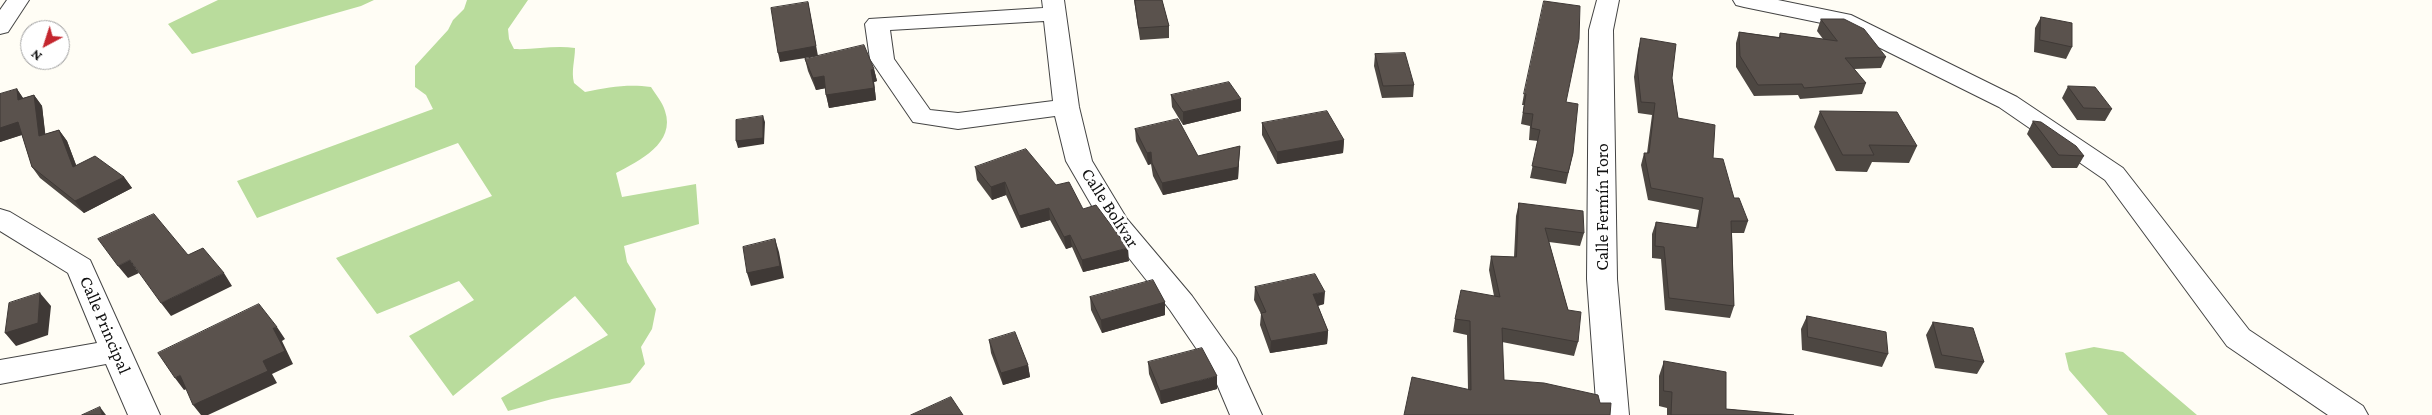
<!DOCTYPE html>
<html>
<head>
<meta charset="utf-8">
<style>
  body { margin:0 }
  #map { position:relative; width:2432px; height:415px; overflow:hidden; background:#fffdf5; font-family:"Crimson Pro",serif }
  canvas { display:block }
  .north { position:absolute; left:20px; top:20px; width:50px; height:50px; box-sizing:border-box; background:#fff; border:1px solid #a0a0a0; border-radius:50%; rotate:220deg; font-size:14px; font-weight:700; line-height:20px; text-align:center; color:#111 }
  .north::after { content:''; display:block; margin:auto; width:18px; height:22px; background:#c4262e; clip-path:polygon(50% 0,100% 100%,50% 72%,0 100%) }
</style>
</head>
<body>
<div id="map">
<canvas width="2432" height="415"></canvas>
<div class="north">N</div>
</div>
<script>
const context = document.querySelector('canvas').getContext('2d');
context.lineJoin = 'round';
function paint(path, color) { context.fillStyle = color; context.fill(path, 'evenodd'); }
function strokePath(path, color, width, dash) { context.strokeStyle = color; context.lineWidth = width; context.lineCap = dash ? 'butt' : 'round'; context.setLineDash(dash || []); context.stroke(path); }
function drawText(font, color, halo, rows, align = 'center') {
  context.font = font + ' "Crimson Pro",serif'; context.lineWidth = 5; context.setLineDash([]); context.textBaseline = 'middle'; context.strokeStyle = halo; context.fillStyle = color; for (const [text, x, y, turn = 0] of rows) {
    context.save(); context.translate(x, y); context.rotate((+turn || 0) * Math.PI / 180); context.textAlign = isNaN(turn) ? turn : align; if (halo) context.strokeText(text, 0, 0); context.fillText(text, 0, 0); context.restore();
  }
}
const forest = new Path2D(`
  M218 0H374L361 6 192 54 168 24Z
  M467 0H528L508 29 509 39 514 49C535 50 554 45 575 48 575 60 571 71 574 83L585 92C609 87 628 84 651 87 656 95 663 103 665 111 676 143 639 161 616 173L622 197 696 184 699 224 624 246 627 262 656 309 652 329 641 347 645 364 630 383 552 399 508 411 501 398 608 335 575 296 453 396 409 336 474 300 459 281 377 314 336 258 492 196 458 143 257 218 237 181 433 109 426 95 415 87V66L448 30 453 20 464 9Z
  M2094 347 2123 352 2197 415H2108L2069 370 2065 353Z`);
const minor = new Path2D(`
  M7 0H29L8 32 0 34V10Z
  M1042 0H1064L1079 107 1092 161 1127 219 1192 296 1236 358 1262 415H1230L1211 370 1170 310 1103 225 1066 161 1055 116 958 129 913 122 870 59 865 24 869 19 1043 8ZM1044 21 1053 101 958 113 930 110 894 59 890 30Z
  M1597 0H1619L1613 30 1617 279 1629 415H1597L1587 279 1589 30Z
  M1733 0H1778L1851 15 2017 97 2123 168 2249 330 2363 406 2368 415H2328L2227 346 2105 180 1999 107 1836 26 1744 7 1736 5Z
  M0 209 10 212 90 260 160 415H128L106 364 0 384V360L97 343 68 273 0 231Z`);
const wall = new Path2D(`
  M1134 0H1162L1169 26V38L1140 40Z
  M2041 17 2072 47 2066 59 2034 52 2035 28Z
  M1821 19 1886 57 1881 68 1854 69 1866 83 1862 94 1800 99 1798 95 1754 96 1736 67V43L1739 32 1779 37 1780 33 1823 39 1817 31Z
  M1641 38 1672 78 1678 118 1713 158 1734 198 1748 221 1744 233H1732L1734 306 1730 318 1665 310 1661 259 1652 258V234L1656 222 1696 228 1699 210 1648 200 1641 165 1644 153H1647L1652 115 1638 113 1634 77 1638 50Z
  M1375 54 1414 85 1413 97 1382 98 1374 66Z
  M805 59 874 69 877 81 874 82 876 100 829 108 825 88 816 90 808 71Z
  M2068 86 2112 109 2105 121 2077 120 2062 98Z
  M17 89 23 98 34 95 42 106 45 134 59 130 67 141 76 165 124 177 132 188 84 213 40 178 32 167 22 135 0 142V94Z
  M1524 94 1566 102 1573 153 1566 184 1530 178 1538 141 1529 140 1530 126 1521 124 1524 105H1522Z
  M1171 95 1241 99V111L1183 125 1172 107Z
  M1820 111 1917 146 1909 163 1872 162 1867 172 1836 171 1814 127Z
  M2033 121 2084 156 2077 168H2052L2027 134Z
  M1262 123 1344 140 1343 153 1277 164 1262 135Z
  M1135 129 1198 156 1239 159 1238 179 1163 195 1153 176 1151 164 1148 165 1136 141Z
  M975 167 1056 185 1083 209 1129 261 1083 272 1072 247 1066 249 1050 220 1021 228 1006 195 992 200 977 180Z
  M1519 203 1584 233 1580 246 1549 242 1568 310 1578 342 1574 356 1502 342 1504 380 1600 403 1610 415 1468 390 1467 335 1453 332 1455 319 1494 296 1489 270 1491 256 1514 257 1516 216Z
  M1255 287 1324 304 1318 306 1328 331 1327 344 1270 353 1260 325 1261 314 1254 300Z
  M1090 297 1165 302V315L1102 333 1091 310Z
  M1807 316 1888 354 1882 367 1802 350 1801 329Z
  M1933 322 1984 362 1977 374 1935 368 1926 335Z
  M989 340 1028 365 1030 377 1003 385 991 353Z
  M1664 361 1726 409 1794 415H1667V408L1659 406V376Z
  M1148 362 1217 389 1161 404 1149 374Z`);
const shadedWall = new Path2D(`
  M808 2 818 56 780 62 778 53Z
  M874 69 877 81 874 82 876 100 829 108 826 95 871 70Z
  M824 76 827 88 816 90 813 78Z
  M17 89 25 101 18 100Z
  M34 95 42 106 47 148 39 136Z
  M1241 99V111L1183 125V112Z
  M763 116 765 122 764 144 738 148 736 141Z
  M18 122 27 133 0 142V128Z
  M59 130 67 141 81 178 73 167Z
  M1344 140 1343 153 1277 164V152Z
  M1240 146 1238 179 1163 195 1162 183Z
  M1151 152V164L1148 165 1147 153Z
  M124 177 132 188 84 213 75 201Z
  M1005 182 1006 195 992 200 991 187Z
  M1049 208 1050 220 1021 228 1019 216Z
  M1070 235 1072 247 1066 249 1064 237Z
  M775 239 779 252 784 278 751 286 747 273Z
  M1128 248 1129 261 1083 272 1082 260Z
  M130 260 139 273 128 278 118 266Z
  M224 273 232 286 171 316 161 303Z
  M1325 292 1324 304 1312 307 1313 294Z
  M40 293 51 306 48 335 16 346 5 333Z
  M1165 302V315L1102 333 1101 320Z
  M277 327 285 339 282 341 293 364 272 374 277 383 208 415H201L193 405 263 361 273 328Z
  M1328 331 1327 344 1270 353 1271 341Z
  M1028 365 1030 377 1003 385 1001 373Z
  M180 375 190 388 184 390 175 378Z
  M1217 376V389L1161 404 1160 391Z
  M100 407 106 415H102Z`);
const building = new Path2D(`
  M1135 0H1162L1169 26 1139 28Z
  M1544 1 1580 6 1579 39 1566 102 1578 104 1573 153 1568 173 1532 166 1540 130 1531 128 1533 114 1523 113 1526 94H1524Z
  M808 2 816 46 778 53 771 8Z
  M2041 17 2072 23V47L2040 40Z
  M1821 19H1844L1864 29 1886 57 1845 58 1866 83 1804 88 1802 84 1758 85 1740 56 1739 32 1780 38V33L1837 41Z
  M1641 38 1676 44 1672 78 1678 118 1715 125 1713 158 1723 159 1734 198H1739L1748 221H1731L1734 306 1669 298 1664 247 1655 246 1656 222 1698 228 1703 198 1651 188 1644 153H1649L1655 103 1641 102 1637 65Z
  M864 45 874 69 871 70 874 88 826 95 824 76 813 78 805 59Z
  M1405 53 1414 85 1383 86 1375 54Z
  M1229 82 1241 99 1183 112 1171 95Z
  M2068 86 2095 87 2112 109 2084 108Z
  M17 89 18 100 34 95 39 136 59 130 73 167 95 156 124 177 75 201 32 167 18 122 0 128V94Z
  M1327 111 1344 140 1277 152 1262 123Z
  M1820 111 1897 112 1917 146 1869 145 1874 155H1843Z
  M763 116V138L736 141V120Z
  M1178 119 1198 156 1240 146 1238 167 1162 183 1152 163 1151 152 1147 153 1135 129Z
  M2033 121 2041 122 2076 146 2084 156 2059 155Z
  M1026 149 1056 185 1069 182 1083 209 1096 205 1128 248 1082 260 1070 235 1064 237 1049 208 1019 216 1005 182 991 187 975 167Z
  M1519 203 1583 211 1584 233 1545 228 1568 310 1581 312 1578 342 1502 328 1504 380 1544 383 1598 395 1600 403H1611L1610 415H1404L1412 377 1471 390 1470 321 1455 319 1461 290 1500 297 1491 256 1516 257Z
  M154 214 188 255 203 248 224 273 161 303 130 260 118 266 98 239Z
  M775 239 780 266 747 273 743 247Z
  M1315 274 1325 292 1313 294 1328 331 1271 341 1261 313 1266 312 1255 287Z
  M1153 280 1165 302 1101 320 1090 297Z
  M40 293 38 323 5 333 9 303Z
  M259 304 277 327 273 328 285 351 263 361 268 371 193 405 180 375 175 378 158 353Z
  M1807 316 1886 332 1888 354 1808 337Z
  M1933 322 1973 328 1984 362 1942 355Z
  M1015 332 1028 365 1001 373 989 340Z
  M1202 348 1217 376 1160 391 1148 362Z
  M1664 361 1726 372V409L1794 415H1671L1672 392 1664 391Z
  M951 397 963 415H911Z
  M100 407 102 415H82Z`);
const streetNames = [
  ["Calle Fermín Toro",1602,207,-90],
  ["Calle Bolívar",1110,208,57],
  ["Calle Principal",105,325,67]
];
paint(forest, '#b9dc9c');
strokePath(minor, '#444', 2);
paint(minor, '#fff');
paint(wall, '#4d4742');
paint(shadedWall, '#3f3936');
paint(building, '#5a524d');
strokePath(building, '#3f3936', 1);
drawText('18px', '#111', '#fff', streetNames);
</script>
</body>
</html>
